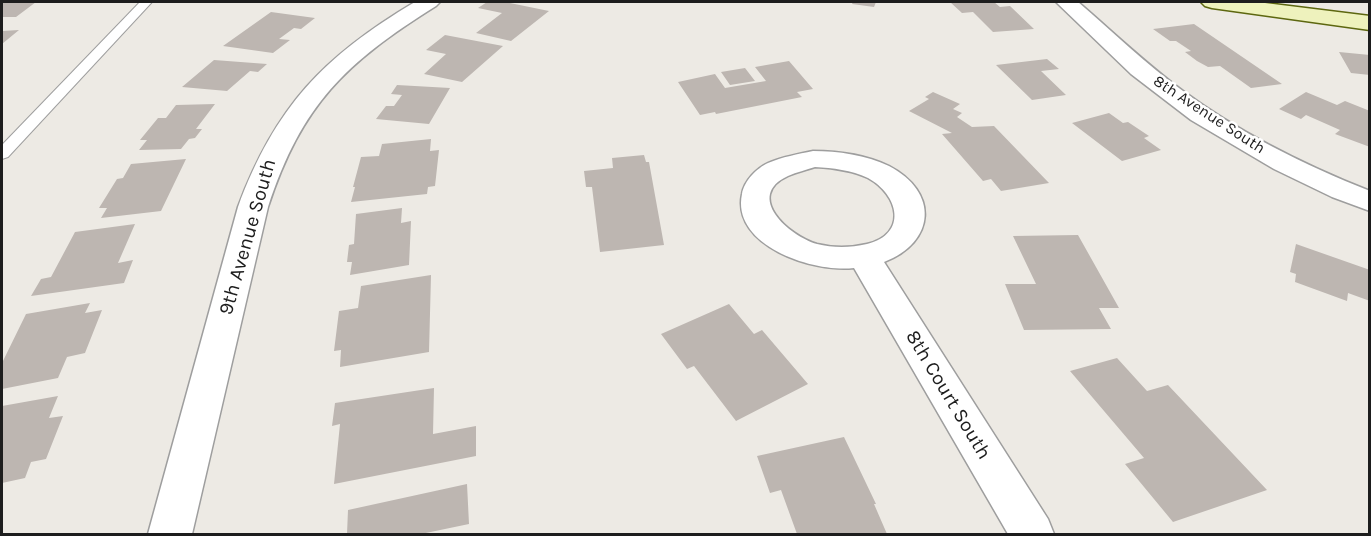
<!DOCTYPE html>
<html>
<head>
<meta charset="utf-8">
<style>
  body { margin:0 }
  #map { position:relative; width:1371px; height:536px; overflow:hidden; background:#edeae4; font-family:Karla,sans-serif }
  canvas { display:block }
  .frame { position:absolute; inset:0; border:3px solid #1d1d1d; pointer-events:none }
</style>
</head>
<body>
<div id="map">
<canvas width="1371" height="536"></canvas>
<div class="frame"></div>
</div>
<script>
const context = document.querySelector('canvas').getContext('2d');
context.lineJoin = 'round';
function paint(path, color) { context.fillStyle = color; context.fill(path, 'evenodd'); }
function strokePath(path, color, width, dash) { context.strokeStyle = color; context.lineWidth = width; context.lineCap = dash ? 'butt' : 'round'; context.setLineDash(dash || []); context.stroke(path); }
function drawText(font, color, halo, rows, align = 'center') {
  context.font = font + ' Karla,sans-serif'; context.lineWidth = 5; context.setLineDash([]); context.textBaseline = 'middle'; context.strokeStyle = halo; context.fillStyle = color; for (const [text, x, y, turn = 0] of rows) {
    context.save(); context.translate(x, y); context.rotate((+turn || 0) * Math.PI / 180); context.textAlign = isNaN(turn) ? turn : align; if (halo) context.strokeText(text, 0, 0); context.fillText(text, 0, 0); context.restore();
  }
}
const building = new Path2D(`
  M2 2H36L16 17H2Z
  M487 2H505L549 11 511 41 476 33 502 13 478 8Z
  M853 2H876L874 7 852 4Z
  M950 2H994L1000 7 1010 6 1034 29 993 32 973 12 962 13Z
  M271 12 315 18 301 29 294 28 279 39 290 40 273 53 223 46Z
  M1194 24 1282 84 1251 88 1220 66 1208 67 1197 61 1185 52 1191 51 1176 41H1170L1153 29Z
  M19 30 2 44V31Z
  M445 35 503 46 462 82 424 74 446 54 426 50Z
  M1339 52 1370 55V75L1351 73Z
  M1047 59 1059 69 1041 71 1066 95 1032 100 996 65Z
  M214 60 267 64 258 72 250 71 227 91 182 87Z
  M789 61 813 89 797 92 802 97 716 114 715 112 700 115 678 82 715 74 725 88 766 81 755 67Z
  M745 68 755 81 730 85 721 72Z
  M397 85 450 88 429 124 376 119 386 106H394L402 95 391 94Z
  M933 92 960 104 953 109 962 113 957 117 972 127 994 126 1049 183 1001 191 991 179 983 181 942 134 952 133 909 111 929 99 925 97Z
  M1306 92 1337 105 1345 101 1370 111V147L1335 134 1340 130 1306 115 1301 119 1279 109Z
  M215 104 196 129H202L195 138 189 139 181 149 139 150 147 140H140L158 118H166L176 105Z
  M1109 113 1123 123 1128 122 1149 136 1144 138 1161 150 1122 161 1072 123Z
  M431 139 430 151 439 150 435 186 428 187 427 194 351 202 355 187H353L361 157 379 156 382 144Z
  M644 155 646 162H649L664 245 600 252 592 187H586L584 171 613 168 612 158Z
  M186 159 161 211 101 218 107 208H99L117 179 123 178 131 164Z
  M402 208 401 223 411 221 409 265 350 275 352 262H347L349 245 354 244 356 214Z
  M135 224 118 263 133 260 124 283 31 296 41 279 51 277 75 232Z
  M1078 235 1119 308H1099L1111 329 1024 330 1005 284H1036L1013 236Z
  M1296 244 1370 270V301L1348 293 1347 301 1295 282 1296 274 1290 272Z
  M431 275 429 352 340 367 341 350 334 351 339 311 358 308 361 286Z
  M90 303 85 313 102 310 85 353 67 357 58 378 2 389V363L26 314Z
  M729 304 754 334 762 330 808 384 736 421 694 366 687 369 661 334Z
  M1117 358 1147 391 1168 385 1267 490 1173 522 1125 464 1144 458 1070 371Z
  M434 388 433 434 476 426V456L334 484 340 424 332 426 335 403Z
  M58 396 49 418 63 416 46 459 31 462 25 478 2 483V406Z
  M844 437 876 504H874L887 534H797L781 490 770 493 757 456Z
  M467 484 469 524 421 534H347L348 510Z`);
const lane = new Path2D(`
  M140 2H152L8 157 2 159V145Z`);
const street = new Path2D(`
  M415 2H440L436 6C345 63 302 104 268 207L192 534H148L238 207C275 107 324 56 415 2Z
  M1056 2H1078C1113 32 1146 64 1183 91 1240 133 1304 165 1370 191V211L1332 197 1274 169 1191 120 1131 74Z
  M813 151C838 151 866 155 889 166 939 192 936 242 884 262L1048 519 1054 534H1008L854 268C814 273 731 246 742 194 744 181 757 168 768 163 782 157 798 154 813 151ZM815 167C833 168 851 170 868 178 899 195 908 234 867 244 850 248 833 248 817 244 789 236 744 196 788 176 797 172 806 170 815 167Z`);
const secondary = new Path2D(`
  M1201 2H1257L1370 16V30L1212 8 1205 6Z`);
const farStreetnames = [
  ["8th Avenue South",1209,115,33]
];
const streetNames = [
  ["9th Avenue South",248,237,-74],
  ["8th Court South",948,395,59]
];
paint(building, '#bdb6b1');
strokePath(lane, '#9e9e9e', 2);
strokePath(street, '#9e9e9e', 3);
strokePath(secondary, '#5d6710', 3);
paint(lane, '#fff');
paint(street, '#fff');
paint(secondary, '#eef2bd');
drawText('16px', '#1d1d1d', '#fff', farStreetnames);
drawText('20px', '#1d1d1d', '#fff', streetNames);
</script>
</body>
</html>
